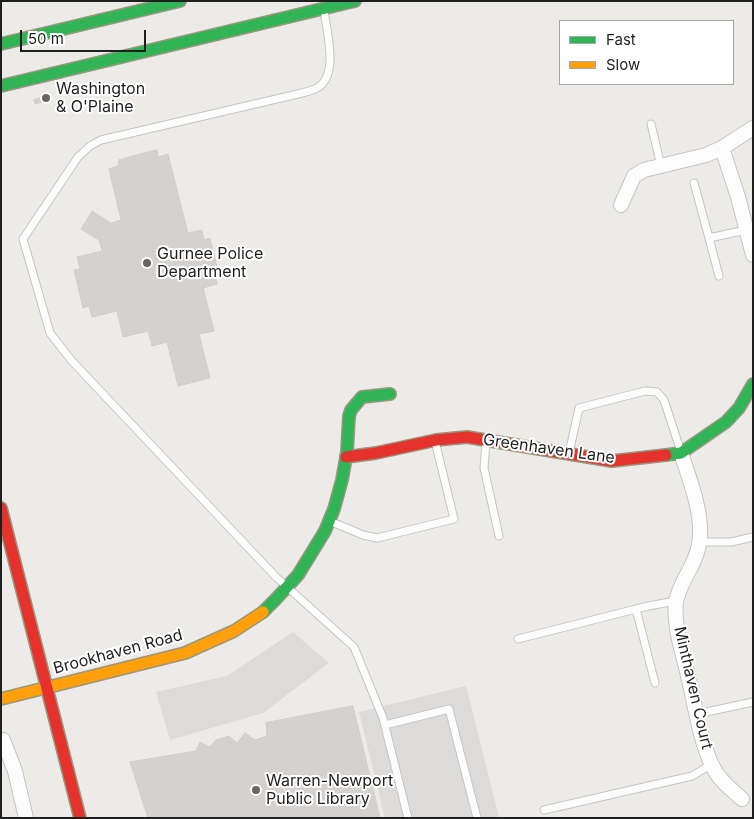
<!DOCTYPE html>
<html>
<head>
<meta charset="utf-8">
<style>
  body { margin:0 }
  #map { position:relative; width:754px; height:819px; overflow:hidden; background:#edebe8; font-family:Inter,sans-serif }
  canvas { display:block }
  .frame { position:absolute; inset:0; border:2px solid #1f1f1f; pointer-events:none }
  .legend { position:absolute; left:559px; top:20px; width:175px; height:65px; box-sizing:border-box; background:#fff; border:1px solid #a5a5a5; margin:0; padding:6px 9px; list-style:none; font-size:15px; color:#1f1f1f }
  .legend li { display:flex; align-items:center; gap:10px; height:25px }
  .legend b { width:25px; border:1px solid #a5a5a5 }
  .scale { position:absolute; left:20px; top:30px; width:126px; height:22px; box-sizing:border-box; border:2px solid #1f1f1f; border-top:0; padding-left:6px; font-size:15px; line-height:18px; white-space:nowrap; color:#1f1f1f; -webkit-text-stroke:4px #fff; paint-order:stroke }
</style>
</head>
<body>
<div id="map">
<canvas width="754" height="819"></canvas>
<div class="frame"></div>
<ul class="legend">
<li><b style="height:6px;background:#30b455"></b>Fast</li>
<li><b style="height:6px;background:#ff9f0a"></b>Slow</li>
</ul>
<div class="scale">50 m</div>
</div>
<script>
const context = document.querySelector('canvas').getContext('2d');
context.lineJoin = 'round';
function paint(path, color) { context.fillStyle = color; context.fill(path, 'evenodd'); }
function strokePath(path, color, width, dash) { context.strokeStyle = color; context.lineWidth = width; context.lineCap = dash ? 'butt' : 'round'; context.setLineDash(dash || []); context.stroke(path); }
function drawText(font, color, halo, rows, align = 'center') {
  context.font = font + ' Inter,sans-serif'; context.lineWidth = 4; context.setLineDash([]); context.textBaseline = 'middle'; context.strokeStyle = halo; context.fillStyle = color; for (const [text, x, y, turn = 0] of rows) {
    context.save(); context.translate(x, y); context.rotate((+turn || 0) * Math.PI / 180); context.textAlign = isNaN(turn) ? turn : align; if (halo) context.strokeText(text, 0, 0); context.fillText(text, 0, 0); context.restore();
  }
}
const residential = new Path2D(`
  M293 632 329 663 263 713 170 740 156 692 227 676Z
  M466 686 499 818H385L359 712Z`);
const building = new Path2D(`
  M44 97 45 101 35 104 34 100Z
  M157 150 158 157 168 154 188 233 202 230 204 240 210 238 218 271 214 272 217 284 203 288 214 331 199 334 210 378 178 386 167 342 152 346 148 331 123 337 117 311 92 317 89 306 83 308 74 270 80 269 77 257 102 251 99 240 81 229 92 211 111 223 121 220 109 169 118 166 119 160Z
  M353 706 380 818H148L130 762 196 751 200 742 210 747 216 740 229 736 237 743 245 733 255 740 267 736 266 723Z`);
const lane = new Path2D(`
  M324 9C326 31 340 75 317 88 313 90 307 92 302 93L101 140 90 146 78 157 23 239 50 333 71 360 276 577 354 647 383 718 408 818
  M651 124 661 166
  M694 183 709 238
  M719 276 709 238 746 230
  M486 442 484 468 499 536
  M569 453 579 408 645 391 657 392 664 400 681 452
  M332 522 363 535 377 538 454 519 435 441
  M699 542H731L753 537
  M636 609 655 683
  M518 639 648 606 676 601
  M697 714 753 702
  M385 725 449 709 477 818
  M544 810 692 776 712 764`);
const street = new Path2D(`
  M722 148 738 197 753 255
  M621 205 634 176 644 170 706 155 722 148 753 128
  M681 453C690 480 706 521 698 549 694 567 679 583 676 602 673 627 684 656 689 680 696 710 700 742 714 769 720 781 732 790 742 799
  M3 740 15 771 26 818`);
const fast = new Path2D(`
  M1 44 180 1
  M1 86 355 1
  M666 455 681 453 726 422 739 408 753 384
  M263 612 275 600 298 575 325 531 334 509 342 480 347 452 349 416 351 410 362 397 390 394`);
const slow = new Path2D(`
  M1 699 185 653 234 631 263 612`);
const jam = new Path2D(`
  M346 457 376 453 436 440 467 437 612 461 666 455
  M1 508 80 818`);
const markers = [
  [46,98,5,"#676665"],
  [147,263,5,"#676665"],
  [256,790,5,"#676665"]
];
const poiNames = [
  ["Washington",56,89],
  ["& O'Plaine",56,107],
  ["Gurnee Police",157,254],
  ["Department",157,272],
  ["Warren-Newport",266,781],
  ["Public Library",266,799]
];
const streetNames = [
  ["Greenhaven Lane",549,449,8],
  ["Brookhaven Road",118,652,-15],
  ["Minthaven Court",693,688,77]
];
paint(residential, '#dcdbd9');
paint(building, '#d4d1cf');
strokePath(building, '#d1cdc9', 1);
strokePath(lane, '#c6c5c4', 9);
strokePath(street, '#c6c5c4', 16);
strokePath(fast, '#97987e', 14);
strokePath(slow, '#97987e', 14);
strokePath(jam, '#97987e', 14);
strokePath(lane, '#fcfcfc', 7);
strokePath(street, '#fcfcfc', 14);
strokePath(fast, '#30b455', 11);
strokePath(slow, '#ff9f0a', 11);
strokePath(jam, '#e5322d', 11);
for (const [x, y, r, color] of markers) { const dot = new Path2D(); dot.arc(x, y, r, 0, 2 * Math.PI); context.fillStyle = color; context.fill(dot); strokePath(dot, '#fff', 2); }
drawText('16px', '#1f1f1f', '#fff', poiNames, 'left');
drawText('16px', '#1f1f1f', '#fff', streetNames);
</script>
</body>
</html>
